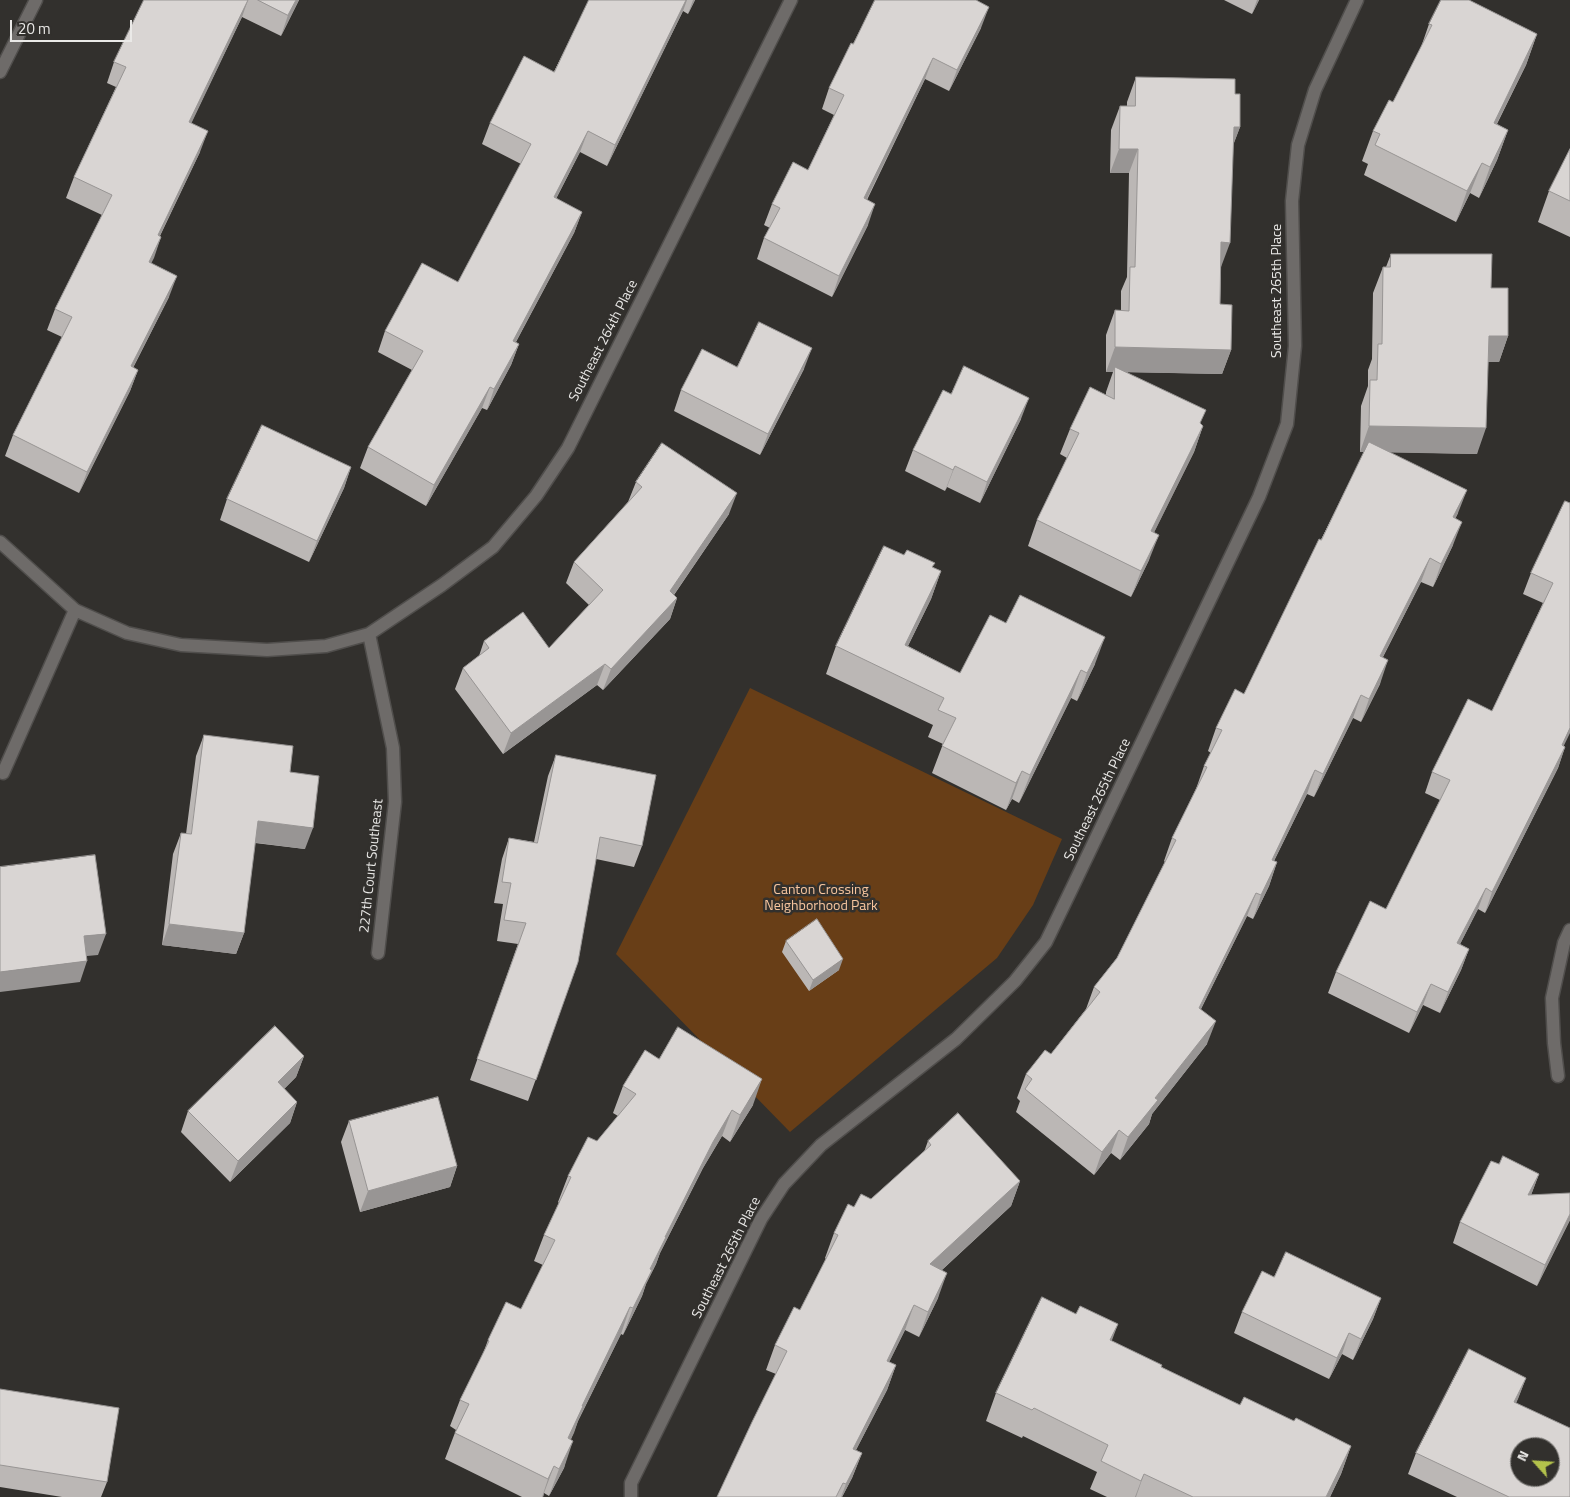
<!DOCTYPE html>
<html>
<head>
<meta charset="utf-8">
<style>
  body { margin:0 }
  #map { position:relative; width:1570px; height:1497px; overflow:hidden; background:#32302d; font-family:"Titillium Web",sans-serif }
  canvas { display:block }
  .north { position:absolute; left:1510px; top:1437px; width:50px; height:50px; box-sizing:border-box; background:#32302d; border:1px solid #7c7a77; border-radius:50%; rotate:296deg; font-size:14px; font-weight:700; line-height:20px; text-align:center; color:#eae9e7 }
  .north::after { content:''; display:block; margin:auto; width:18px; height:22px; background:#b3c24b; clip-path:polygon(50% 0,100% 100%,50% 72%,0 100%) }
  .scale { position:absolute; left:10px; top:20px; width:122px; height:22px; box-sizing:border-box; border:2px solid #eae9e7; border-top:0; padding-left:6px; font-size:15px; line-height:18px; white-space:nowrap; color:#eae9e7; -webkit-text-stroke:4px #32302d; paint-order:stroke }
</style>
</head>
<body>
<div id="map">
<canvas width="1570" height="1497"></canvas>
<div class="north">N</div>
<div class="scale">20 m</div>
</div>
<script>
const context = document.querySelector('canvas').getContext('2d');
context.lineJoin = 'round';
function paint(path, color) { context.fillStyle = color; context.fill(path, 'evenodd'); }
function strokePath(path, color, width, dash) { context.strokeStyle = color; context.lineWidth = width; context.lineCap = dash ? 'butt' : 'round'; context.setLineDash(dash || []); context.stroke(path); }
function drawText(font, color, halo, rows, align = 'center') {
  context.font = font + ' "Titillium Web",sans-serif'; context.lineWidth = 5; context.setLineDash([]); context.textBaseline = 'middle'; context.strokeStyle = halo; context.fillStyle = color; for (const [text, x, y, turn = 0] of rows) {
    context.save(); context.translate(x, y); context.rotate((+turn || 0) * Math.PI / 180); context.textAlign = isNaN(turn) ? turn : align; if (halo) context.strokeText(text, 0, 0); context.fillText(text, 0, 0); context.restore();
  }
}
const green = new Path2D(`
  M750 688 1062 839 1033 905 997 958 790 1132 616 954Z`);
const minor = new Path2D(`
  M0 72 36 0
  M0 542 75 610 127 633 181 645 267 650 326 646 369 634 442 585 493 547 536 496 568 448 791 0
  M369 634 393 748 395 802 378 953
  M3 773 75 610
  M1558 1076 1554 1043 1552 998 1564 943 1570 930
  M631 1497V1483L761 1219 784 1184 821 1145 956 1039 1015 981 1046 942 1074 884 1259 497 1287 424 1295 346 1292 201 1298 145 1315 90 1357 0`);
const wall = new Path2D(`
  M144 0H299L281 36 242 17 191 123 200 152 160 236 161 237 151 263 169 297 133 368 138 370 130 391 79 493 5 456 13 435 62 337 47 330 55 309 102 215 66 198 74 177 116 87 107 83 114 62Z
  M589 0H695L688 14 683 11 607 166 580 152 556 199 582 212 574 233 516 342 519 344 511 365 487 410 482 408 426 506 360 468 368 447 412 370 378 352 385 331 458 282 521 164 482 144 490 123 554 72Z
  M1224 0H1259L1252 14Z
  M1429 24 1537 34 1526 65 1497 124 1508 130 1497 160 1479 198 1470 193 1456 222 1364 175 1368 164 1362 161 1373 131 1393 102 1420 50Z
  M981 28 949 91 925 79 867 200 868 225 832 297 757 259 764 238 770 228 764 225 772 204 808 170 834 115 822 109 829 88 853 44Z
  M1136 77 1235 94 1240 127 1233 145 1221 267 1220 304 1231 350 1222 374 1127 372 1203 426 1194 452 1154 532 1149 560 1131 597 1028 546 1037 520 1067 458 1060 454 1070 429 1106 395V392L1113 372H1106V335L1115 310 1121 311V291L1127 277 1129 173H1110L1111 130 1120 106H1127V102Z
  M1570 149V237L1538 222 1549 191Z
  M1391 254 1491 288 1508 336 1499 362H1488L1477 454 1390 452 1458 513 1455 519 1453 545 1433 587 1421 582 1383 657 1380 684 1361 722 1353 718 1314 797 1307 794 1274 861 1277 862 1269 886 1253 919 1247 916 1201 1009 1207 1044 1152 1114 1149 1124 1120 1160 1111 1153 1094 1175 1016 1112 1020 1101 1017 1098 1026 1074 1051 1054 1086 1009 1094 987 1117 958 1165 862 1164 861 1172 838 1196 789 1204 766 1211 753 1208 751 1216 728 1244 694 1321 540 1364 452H1360L1361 406 1368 386V370L1372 359 1373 293 1383 267H1386Z
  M737 367 804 369 760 455 674 411 681 390Z
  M951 394 1021 419 980 503 947 487 945 491 905 471 913 450Z
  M351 467 344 488 309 562 220 520 227 499Z
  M636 482 729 514 674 595 677 598 670 619 603 690 597 685 503 754 455 689 463 668 479 656 484 641 549 648 589 605 566 583 574 562 628 502Z
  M1565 501 1564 746 1565 747 1558 768 1485 913 1478 909 1460 944 1469 949 1461 970 1440 1013 1423 1005 1409 1033 1328 993 1336 972 1386 909 1440 800 1425 793 1432 772 1492 711 1543 603 1523 594 1531 573Z
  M904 555 941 571 931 599 908 646 960 673 1095 664 1077 701 1071 698 1019 803 1012 799 1006 810 932 773 943 744 928 737 933 725 826 674 836 646Z
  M204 735 290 772 305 849 255 843 244 933 236 954 162 945 173 854 181 833 186 834 196 756Z
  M556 755 642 846 634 867 596 859 578 962 528 1101 470 1080 518 944 497 941 503 904 494 903 502 859 509 838 534 842 548 776Z
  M786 941 839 970 809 991 782 952Z
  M304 1056 296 1077 284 1089 297 1102 290 1123 230 1182 181 1132 188 1111Z
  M659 1059 753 1105 730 1142 722 1136 703 1168 660 1253 656 1264 646 1284 642 1296 623 1335 621 1334 578 1421 571 1439 564 1468 549 1496 544 1493 543 1497H522L445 1459 456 1430 450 1426 460 1400 483 1354 488 1340 521 1309 543 1265 534 1261 544 1235 559 1203 558 1202 568 1176 618 1116 613 1113 623 1086Z
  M349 1121 457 1166 450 1187 360 1212 341 1142Z
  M928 1141 1020 1181 1011 1206 942 1270 938 1298 919 1337 905 1330 889 1362 896 1365 887 1390 856 1450 862 1453 852 1478 842 1497H717L776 1374 766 1370 775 1345 800 1310 826 1259 825 1258 834 1233 854 1207 871 1199 924 1152Z
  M1499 1164 1539 1174 1531 1195 1570 1193V1220L1537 1286 1453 1243 1460 1222Z
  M1274 1277 1381 1298 1373 1319 1353 1360 1342 1354 1329 1379 1234 1333 1242 1312Z
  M1112 1341 1161 1367 1240 1405 1294 1421 1351 1446 1341 1474 1330 1497H1107L1090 1489 1097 1472 1023 1436 1022 1438 986 1421 996 1393Z
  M1526 1378 1516 1403 1570 1497H1457L1408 1474 1416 1453Z
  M0 1389 107 1482 101 1497H62L0 1487Z`);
const shadedWall = new Path2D(`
  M248 0 242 17 182 143 189 122Z
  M296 0H299L281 36 288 15Z
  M686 0H687L683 11 607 166 615 145Z
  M693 0H695L688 14Z
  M1257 0H1259L1252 14Z
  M989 7 981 28 949 91 957 70Z
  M1537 34 1526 65 1482 153 1494 123Z
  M933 58 925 79 857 219 864 198Z
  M1234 127H1240L1231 151Z
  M1508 130 1497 160 1479 198 1490 167Z
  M208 131 200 152 150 256 158 235Z
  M588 131 580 152 546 218 554 197Z
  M1119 149H1138L1129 173H1110Z
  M1482 163 1470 193 1456 222 1467 191Z
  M875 204 868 225 832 297 839 276Z
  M582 212 574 233 505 362 513 341Z
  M161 237 154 258 141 283 149 262Z
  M1221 242 1230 243 1221 267Z
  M177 276 169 297 123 387 131 366Z
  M1489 336H1508L1499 362H1480Z
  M519 344 511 365 487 410 494 389Z
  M1115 347 1231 350 1222 374 1115 372V367L1113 372H1106Z
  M812 348 804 369 760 455 768 434Z
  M138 370 130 391 79 493 87 472Z
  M490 387 482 408 426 506 434 485Z
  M1029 398 1021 419 980 503 987 482Z
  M1203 426 1194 452 1142 557 1151 531Z
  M1369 426 1486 428 1477 454 1360 452Z
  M955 466 947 487 945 491 953 470Z
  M351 467 344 488 309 562 317 541Z
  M1467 490 1458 513 1444 541 1453 517Z
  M737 493 729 514 662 612 670 591Z
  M1462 522 1453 545 1433 587 1441 564Z
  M1159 535 1149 560 1131 597 1141 571Z
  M1430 558 1421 582 1371 680 1380 656Z
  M941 571 931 599 895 672 905 645Z
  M677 598 670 619 603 690 611 669Z
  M1105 637 1095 664 1077 701 1087 673Z
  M1388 660 1380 684 1361 722 1369 699Z
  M605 664 597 685 503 754 511 733Z
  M1081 670 1071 698 1019 803 1030 775Z
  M1361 695 1353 718 1314 797 1323 774Z
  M1570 728V733L1554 766 1562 745Z
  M1565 747 1558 768 1485 913 1492 892Z
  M1315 770 1307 794 1263 883 1272 860Z
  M1022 771 1012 799 1006 810 1016 783Z
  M258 821 313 828 305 849 250 842Z
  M1277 862 1269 886 1253 919 1261 895Z
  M1486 888 1478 909 1450 964 1457 943Z
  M1256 893 1247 916 1190 1031 1199 1008Z
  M169 924 244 933 236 954 162 945Z
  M106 934 98 955 76 957 84 936Z
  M1469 949 1461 970 1440 1013 1448 992Z
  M843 959 839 970 809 991 813 980Z
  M87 961 80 982 0 992V972Z
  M1431 984 1423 1005 1409 1033 1417 1012Z
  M1216 1021 1207 1044 1152 1114 1149 1124 1120 1160 1128 1137 1155 1098Z
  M304 1056 296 1077 270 1103 278 1082Z
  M762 1079 753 1105 730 1142 740 1115Z
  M297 1102 290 1123 230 1182 238 1161Z
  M732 1110 722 1136 703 1168 660 1253 656 1264 646 1284 642 1296 623 1335 633 1308 665 1237 713 1142Z
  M1119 1130 1111 1153 1094 1175 1102 1152Z
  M457 1166 450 1187 360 1212 368 1191Z
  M1539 1174 1531 1195H1528Z
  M1020 1181 1011 1206 921 1289 930 1264Z
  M1570 1214V1220L1537 1286 1545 1265Z
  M947 1273 938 1298 919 1337 928 1312Z
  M1381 1298 1373 1319 1353 1360 1361 1339Z
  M914 1305 905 1330 878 1385 887 1361Z
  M630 1307 621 1334 578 1421 574 1433 558 1465 568 1438 582 1406Z
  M1118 1324 1108 1351 1110 1340Z
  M1349 1333 1342 1354 1329 1379 1337 1358Z
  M896 1365 887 1390 844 1473 853 1449Z
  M1526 1378 1518 1399 1506 1423 1514 1402Z
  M573 1441 564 1468 549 1496 559 1469Z
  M1351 1446 1341 1474 1330 1497H1326Z
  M862 1453 852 1478 842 1497H841L846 1484Z
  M554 1466 544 1493 543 1497H542L548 1479Z
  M1144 1474 1136 1497H1135L1141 1481Z`);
const building = new Path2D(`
  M144 0H248L189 122 208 131 158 235 161 237 149 262 177 276 131 366 138 370 87 472 13 435 72 317 55 309 112 195 74 177 126 67 114 62Z
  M258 0H296L288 15Z
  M589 0H686L615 145 588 131 554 197 582 212 513 341 519 344 494 389 490 387 434 485 368 447 423 351 385 331 422 263 458 282 531 144 490 123 524 56 554 72Z
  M875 0H976L989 7 957 70 933 58 864 198 875 204 839 276 764 238 780 208 772 204 793 162 808 170 844 95 829 88 851 43 853 44Z
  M1441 0H1469L1537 34 1494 123 1508 130 1490 167 1482 163 1467 191 1375 145 1380 134 1373 131 1389 100 1393 102 1432 25 1429 24Z
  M1136 77 1235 79V94H1240V127H1234L1230 243 1221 242 1220 304 1232 305 1231 350 1115 347V310L1129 311 1130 267H1135L1138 149H1119L1120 106H1135Z
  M1570 149V201L1549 191Z
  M1391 254H1492L1491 288H1508V336H1489L1486 428 1369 426 1370 380H1377L1378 344H1382L1383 267H1390Z
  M759 322 812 348 768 434 681 390 702 349 737 367Z
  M964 366 1029 398 987 482 955 466 953 470 913 450 943 390 951 394Z
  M1115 367 1206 410 1200 423 1203 426 1151 531 1159 535 1141 571 1037 520 1079 433 1070 429 1090 387 1114 399Z
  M262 425 351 467 317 541 227 499Z
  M1369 442 1467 490 1453 517 1462 522 1441 564 1430 558 1380 656 1388 660 1369 699 1361 695 1323 774 1315 770 1272 860 1277 862 1261 895 1256 893 1199 1008 1216 1021 1155 1098 1158 1100 1128 1137 1119 1130 1102 1152 1025 1089 1032 1079 1026 1074 1045 1050 1051 1054 1100 992 1094 987 1117 958 1176 840 1172 838 1207 767 1204 766 1222 730 1216 728 1235 689 1244 694 1319 539 1321 540Z
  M662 443 737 493 670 591 677 598 611 669 605 664 511 733 463 668 489 648 484 641 523 612 549 648 603 590 574 562 642 487 636 482Z
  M1565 501 1570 503V728L1562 745 1565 747 1492 892 1486 888 1457 943 1469 949 1448 992 1431 984 1417 1012 1336 972 1370 901 1386 909 1450 780 1432 772 1468 699 1492 711 1553 583 1531 573Z
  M884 546 904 555 907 550 935 563 932 567 941 571 905 645 960 673 990 615 1006 623 1020 595 1105 637 1087 673 1081 670 1030 775 1022 771 1016 783 942 746 956 718 938 710 944 698 836 646Z
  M204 735 293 746 290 772 319 776 313 828 258 821 244 933 169 924 181 833 191 834Z
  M556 755 656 775 642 846 600 837 578 962 536 1080 477 1059 526 923 504 920 511 883 502 882 509 838 537 843Z
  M95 855 106 934 84 936 87 961 0 972V867Z
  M817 919 843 959 813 980 786 941Z
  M275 1026 304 1056 278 1082 297 1102 238 1161 188 1111Z
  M678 1027 762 1079 740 1115 732 1110 713 1142 665 1237H666L650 1269 652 1270 633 1308 630 1307 582 1406H583L568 1438 573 1441 559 1469 554 1466 548 1479 455 1433 469 1404 460 1400 489 1341 488 1340 506 1302 521 1309 555 1240 544 1235 571 1177 568 1176 588 1137 597 1141 636 1094 623 1086 645 1050 659 1059Z
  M438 1097 457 1166 368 1191 349 1121Z
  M958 1113 1020 1181 930 1264 947 1273 928 1312 914 1305 887 1361 896 1365 853 1449 862 1453 846 1484 843 1483 836 1497H717L752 1422 787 1351 775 1345 794 1307 800 1310 838 1235 834 1233 848 1204 854 1207 861 1194 871 1199 931 1145 928 1141Z
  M1503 1156 1539 1174 1528 1195 1570 1193V1214L1545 1265 1460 1222 1491 1161 1499 1164Z
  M1286 1252 1381 1298 1361 1339 1349 1333 1337 1358 1242 1312 1262 1271 1274 1277Z
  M1042 1297 1076 1314 1080 1306 1118 1324 1110 1340 1162 1365 1161 1367 1240 1405 1244 1397 1294 1421 1296 1418 1351 1446 1326 1497H1193L1144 1474 1141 1481 1101 1461 1108 1445 1034 1408 1032 1410 996 1393Z
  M1469 1349 1526 1378 1514 1402 1570 1428V1497H1509L1416 1453ZM1520 1447H1550V1477H1520Z
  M0 1389 119 1408 107 1482 0 1465Z`);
const streetNames = [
  ["Southeast 265th Place",1278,291,-90],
  ["Southeast 264th Place",604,341,-63],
  ["Southeast 265th Place",1098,800,-64],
  ["227th Court Southeast",372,866,-84],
  ["Southeast 265th Place",727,1258,-63]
];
const parkNames = [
  ["Canton Crossing",821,891],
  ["Neighborhood Park",821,907]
];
paint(green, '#683e17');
strokePath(minor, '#504e4c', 15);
strokePath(minor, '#6e6b69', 12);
paint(wall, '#bbb7b5');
paint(shadedWall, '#989594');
paint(building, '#d9d5d3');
strokePath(building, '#989594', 1);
drawText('14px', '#eae9e7', '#32302d', streetNames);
drawText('14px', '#f8c69f', '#32302d', parkNames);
</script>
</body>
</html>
